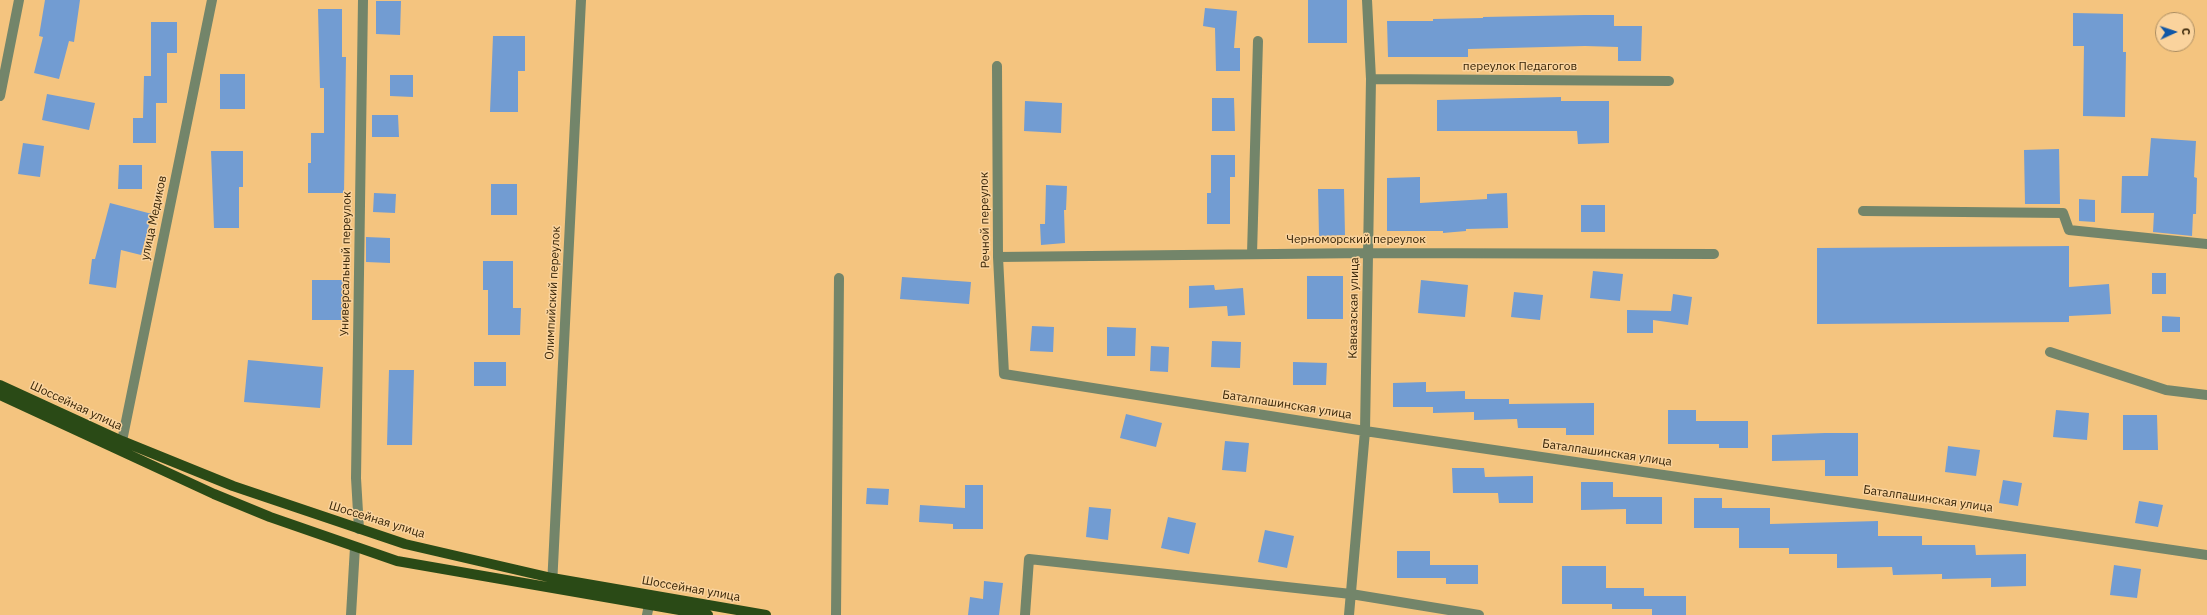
<!DOCTYPE html>
<html>
<head>
<meta charset="utf-8">
<style>
  body { margin:0 }
  #map { position:relative; width:2207px; height:615px; overflow:hidden; background:#f4c47f; font-family:"IBM Plex Sans",sans-serif }
  canvas { display:block }
  .north { position:absolute; left:2155px; top:12px; width:40px; height:40px; box-sizing:border-box; background:#fad39d; border:1px solid #ac8d61; border-radius:50%; rotate:87deg; font-size:11px; font-weight:700; line-height:16px; text-align:center; color:#382507 }
  .north::after { content:''; display:block; margin:auto; width:14px; height:18px; background:#1057a6; clip-path:polygon(50% 0,100% 100%,50% 72%,0 100%) }
</style>
</head>
<body>
<div id="map">
<canvas width="2207" height="615"></canvas>
<div class="north">С</div>
</div>
<script>
const context = document.querySelector('canvas').getContext('2d');
context.lineJoin = 'round';
function paint(path, color) { context.fillStyle = color; context.fill(path, 'evenodd'); }
function strokePath(path, color, width, dash) { context.strokeStyle = color; context.lineWidth = width; context.lineCap = dash ? 'butt' : 'round'; context.setLineDash(dash || []); context.stroke(path); }
function drawText(font, color, halo, rows, align = 'center') {
  context.font = font + ' "IBM Plex Sans",sans-serif'; context.lineWidth = 3; context.setLineDash([]); context.textBaseline = 'middle'; context.strokeStyle = halo; context.fillStyle = color; for (const [text, x, y, turn = 0] of rows) {
    context.save(); context.translate(x, y); context.rotate((+turn || 0) * Math.PI / 180); context.textAlign = isNaN(turn) ? turn : align; if (halo) context.strokeText(text, 0, 0); context.fillText(text, 0, 0); context.restore();
  }
}
const building = new Path2D(`
  M45 0H80L74 42 69 41 59 79 34 73 43 37 39 36Z
  M1308 0H1347V43H1308Z
  M376 1H401L400 35 376 34Z
  M1205 8 1237 11 1234 48H1240V71H1216L1215 28 1203 26Z
  M318 9H342V57H346L344 193H308V163H311V133H324V88H320Z
  M2073 13 2123 14V52H2126L2125 117 2083 116 2084 46H2073Z
  M1585 15H1614V26H1642L1641 61H1618V47L1585 46 1468 49V57H1388L1387 21H1433V19L1483 18V17Z
  M151 22H177V53H167V103H156V143H133V118H143L144 76H151Z
  M493 36H525V71H518V112H490Z
  M220 74H245V109H220Z
  M390 75H413V97L390 96Z
  M47 94 95 103 89 130 42 120Z
  M1561 97V101H1609V143L1578 144 1577 131H1437V100Z
  M1212 98H1234L1235 131H1212Z
  M1025 101 1062 103 1061 133 1024 131Z
  M372 115H398L399 137H372Z
  M2151 138 2196 141 2194 177 2197 178 2196 214H2193L2192 236 2153 232 2154 213H2121L2122 176H2148Z
  M23 143 44 146 40 177 18 174Z
  M2059 149 2060 204H2025L2024 150Z
  M211 151H243V187H239V228H214Z
  M1211 155H1235V177H1230V224H1207V193H1211Z
  M119 165H142V189H118Z
  M1420 177V203L1487 199V194L1507 193 1508 228 1466 229V231L1443 233V231H1387V178Z
  M491 184H517V215H491Z
  M1046 185 1067 186 1066 210H1064L1065 243 1041 245 1040 224H1045Z
  M1318 189H1344L1345 235 1319 236Z
  M374 193 396 194 395 213 373 212Z
  M2079 199 2095 200V222L2079 221Z
  M110 203 152 214 141 255 121 250 116 288 89 284 92 259H95Z
  M1581 205H1605V232H1581Z
  M366 237 390 238V263L366 262Z
  M2069 246V287L2109 284 2111 314 2069 316V322L1817 324V248Z
  M483 261H513V308H521L520 335H488V290H483Z
  M1593 271 1623 274 1620 301 1590 298Z
  M2152 273H2166V294H2152Z
  M1307 276H1343V319H1307Z
  M902 277 971 282 969 304 900 299Z
  M312 280H344V320H312Z
  M1421 280 1468 285 1465 317 1418 313Z
  M1214 285 1215 290 1243 288 1245 315 1228 316 1227 306 1189 308V286Z
  M1514 292 1543 295 1540 320 1511 317Z
  M1673 294 1692 297 1688 325 1653 320V333H1627V310L1671 311Z
  M2162 316 2180 317V332H2162Z
  M1032 326 1054 327 1053 352 1030 351Z
  M1107 327 1136 328 1135 356H1107Z
  M1212 341 1241 342 1240 368 1211 367Z
  M1151 346 1169 347 1168 372 1150 371Z
  M248 360 323 367 320 408 244 402Z
  M474 362H506V386H474Z
  M1293 362 1327 363 1326 385H1293Z
  M389 370H414L412 445H387Z
  M1426 382V392L1465 391V399H1509V404L1594 403V435H1566V428H1518L1517 419 1474 420V412L1433 413V407H1393V383Z
  M1668 410H1696V421H1748V448H1719V444H1668Z
  M2056 410 2089 413 2087 440 2053 437Z
  M1126 414 1162 423 1156 447 1120 438Z
  M2123 415H2157L2158 450H2123Z
  M1825 433H1858V476H1825V460L1772 461V435Z
  M1225 441 1249 443 1246 472 1222 470Z
  M1948 446 1980 450 1976 476 1945 472Z
  M1452 468H1484L1485 477 1533 476V503H1499L1498 493H1453Z
  M2003 480 2022 483 2018 506 1999 503Z
  M1581 482H1613V497H1662V524H1626V509L1581 510Z
  M965 485H983V529H953V524L919 522 920 505 965 508Z
  M867 488 889 489 888 505 866 504Z
  M1694 498H1722V508H1770V524L1878 521V536H1922V545H1975L1976 555 2026 554V586L1991 587V578L1942 579V574L1893 575 1892 567 1837 568V554H1789V548H1739V528H1694Z
  M2139 501 2163 505 2158 527 2135 523Z
  M1089 507 1111 509 1108 540 1086 537Z
  M1168 517 1196 523 1189 554 1161 548Z
  M1265 530 1294 536 1287 568 1258 562Z
  M1397 551H1430V565H1478V584H1446V578H1397Z
  M2114 565 2141 569 2137 598 2110 595Z
  M1562 566H1606V588H1644V596H1686V615H1652V609H1612V604H1562Z
  M984 581 1003 583 999 615H968L970 597 983 599Z`);
const minor = new Path2D(`
  M997 66 998 257 1004 374 1365 431 2207 555
  M1371 79 1669 81
  M0 96 19 0
  M1863 211 2063 213 2069 230 2207 244
  M1252 254 1258 41
  M998 257 1368 253 1714 254
  M2050 352 2166 390 2207 395
  M122 441 212 0
  M359 529 356 478 363 0
  M552 586 581 0
  M351 615 355 547
  M647 615 649 605
  M836 615 839 278
  M1025 615 1029 559 1351 594 1479 615
  M1349 615 1365 431 1371 79 1367 0`);
const major = new Path2D(`
  M0 385 122 441 233 486 405 544 552 578 766 615
  M0 395 214 494 270 517 397 561 708 615`);
const streetNames = [
  ["переулок Педагогов",1520,67],
  ["улица Медиков",154,218,-78],
  ["Речной переулок",985,220,-91],
  ["Черноморский переулок",1356,240],
  ["Универсальный переулок",346,264,-89],
  ["Олимпийский переулок",553,293,-87],
  ["Кавказская улица",1354,308,-89],
  ["Баталпашинская улица",1287,405,9],
  ["Шоссейная улица",76,406,25],
  ["Баталпашинская улица",1607,453,8],
  ["Баталпашинская улица",1928,499,8],
  ["Шоссейная улица",377,520,17],
  ["Шоссейная улица",691,589,10]
];
paint(building, '#729cd2');
strokePath(minor, '#73856a', 10);
strokePath(major, '#2a4a16', 10);
drawText('12px', '#382507', '#fad39d', streetNames);
</script>
</body>
</html>
